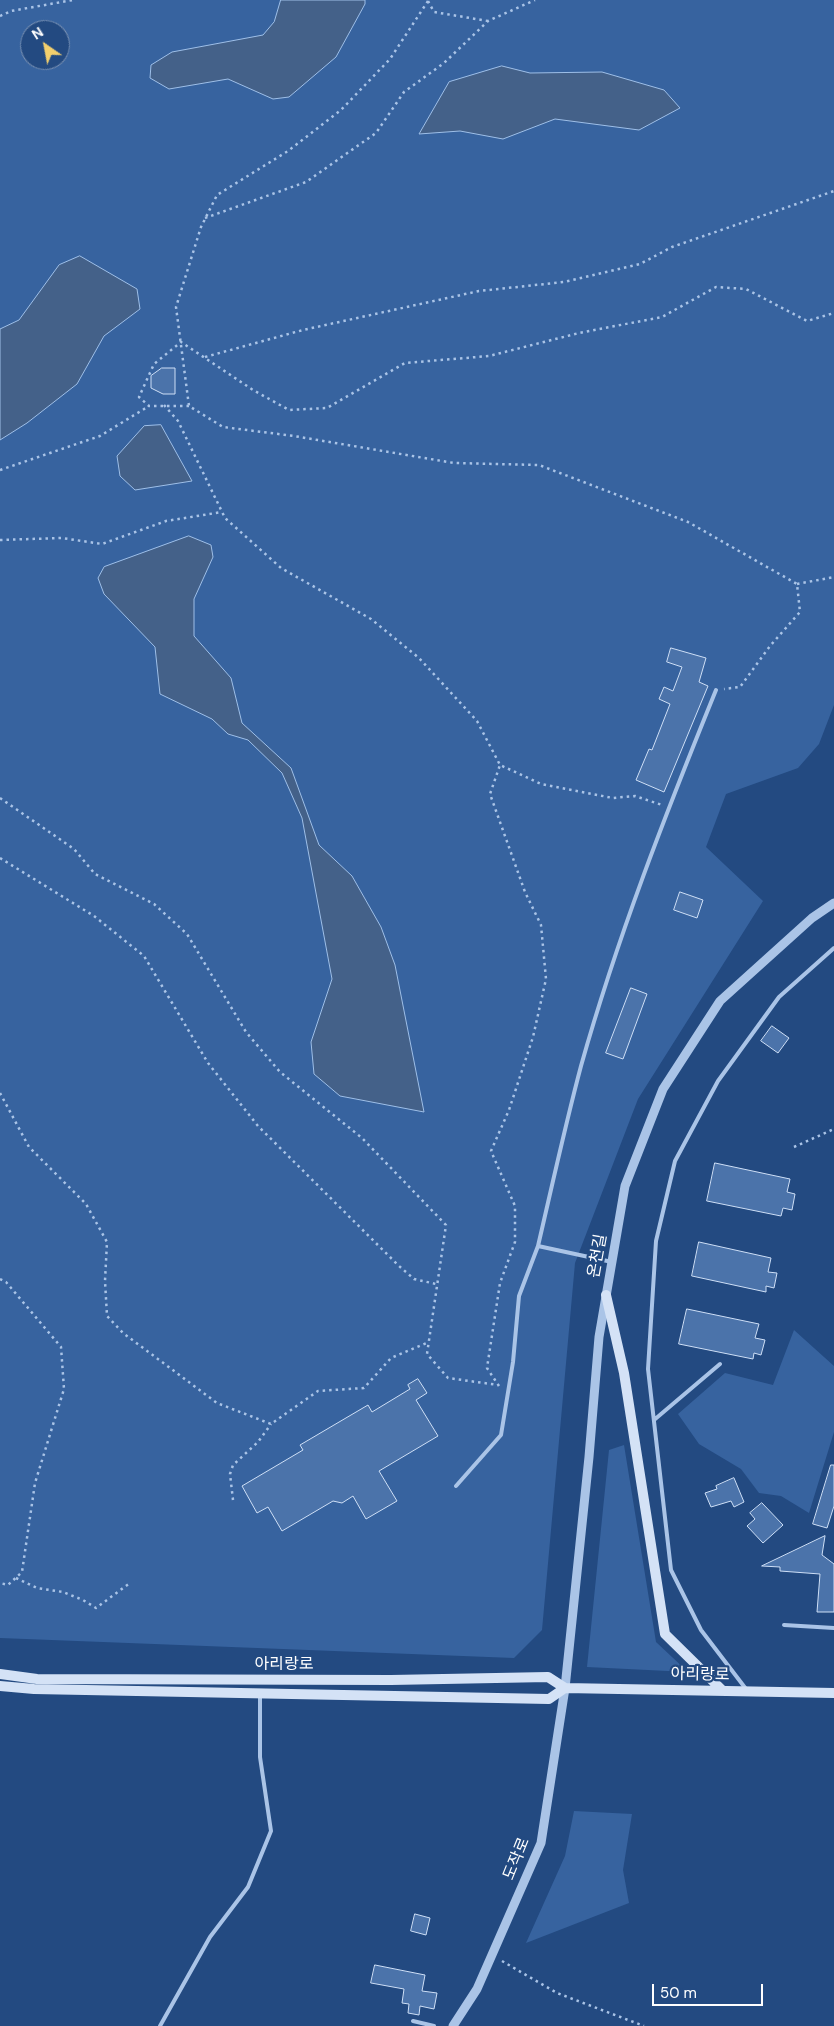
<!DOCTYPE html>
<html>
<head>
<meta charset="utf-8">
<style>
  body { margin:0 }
  #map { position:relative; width:834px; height:2026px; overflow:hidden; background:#234a81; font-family:"DM Sans",sans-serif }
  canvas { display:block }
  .north { position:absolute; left:20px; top:20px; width:50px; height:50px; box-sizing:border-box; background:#234a81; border:1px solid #7b92b3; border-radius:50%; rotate:327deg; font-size:14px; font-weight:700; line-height:20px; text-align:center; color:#fff }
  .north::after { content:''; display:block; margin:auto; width:18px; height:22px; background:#f2cf6d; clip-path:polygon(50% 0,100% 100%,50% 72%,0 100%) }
  .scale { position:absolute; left:652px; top:1984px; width:111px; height:22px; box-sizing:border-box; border:2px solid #fff; border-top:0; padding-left:6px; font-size:15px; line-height:18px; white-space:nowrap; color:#fff; -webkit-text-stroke:4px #234a81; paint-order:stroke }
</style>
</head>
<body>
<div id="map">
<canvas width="834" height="2026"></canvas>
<div class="north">N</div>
<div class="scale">50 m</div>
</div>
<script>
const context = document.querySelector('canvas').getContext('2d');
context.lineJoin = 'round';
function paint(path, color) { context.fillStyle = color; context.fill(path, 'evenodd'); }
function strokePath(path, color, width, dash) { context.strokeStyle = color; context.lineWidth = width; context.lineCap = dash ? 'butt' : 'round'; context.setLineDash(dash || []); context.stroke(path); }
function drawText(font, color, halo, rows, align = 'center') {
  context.font = font + ' "DM Sans","Noto Sans KR",sans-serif'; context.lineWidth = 4.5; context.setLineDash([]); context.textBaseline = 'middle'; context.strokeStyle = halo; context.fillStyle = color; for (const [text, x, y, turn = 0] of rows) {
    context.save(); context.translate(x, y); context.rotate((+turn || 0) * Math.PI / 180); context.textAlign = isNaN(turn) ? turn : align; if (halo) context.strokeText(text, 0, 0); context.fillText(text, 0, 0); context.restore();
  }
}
const green = new Path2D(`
  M0 0H834V705L819 744 798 768 726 794 706 847 763 901 638 1099 575 1263 542 1630 514 1658 0 1638ZM30 30H60V60H30Z
  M794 1330 834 1366V1432L809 1513 781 1496 759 1493 741 1469 699 1444 678 1414 725 1373 773 1385Z
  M624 1445 656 1642 688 1672 587 1667 609 1450Z
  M574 1811 632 1814 623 1870 629 1903 526 1943 565 1856Z`);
const water = new Path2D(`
  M281 0H365V4L336 57 289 97 273 99 228 79 169 89 150 78 151 65 172 52 263 35 274 22Z
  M502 66 530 73 602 72 664 90 680 108 639 130 555 119 503 139 460 131 419 134 449 82Z
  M80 256 137 289 140 309 104 336 77 384 27 423 0 440V329L19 320 59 265Z
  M161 425 192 481 135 490 120 476 117 456 144 426Z
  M189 536 211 545 213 557 194 599V636L231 678 242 723 291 768 319 845 352 876 381 927 395 965 424 1112 340 1096 314 1074 311 1042 332 979 302 818 282 773 248 740 228 734 212 719 160 694 155 647 104 594 98 578 104 567Z`);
const building = new Path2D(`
  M162 368H175V394H163L151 388V376Z
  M671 648 706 658 699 682 708 686 664 792 636 780 649 749 652 750 670 704 659 699 664 687 673 691 682 667 667 662Z
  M680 892 703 900 697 918 674 910Z
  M631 988 647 994 623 1059 606 1053Z
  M772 1026 789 1038 778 1053 761 1041Z
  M715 1163 790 1179 787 1192 795 1194 792 1210 783 1208 781 1216 707 1201Z
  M699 1242 771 1258 768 1272 777 1273 774 1288 766 1286V1292L692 1276Z
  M687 1309 759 1324 755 1338 765 1340 761 1355 754 1353 753 1359 679 1344Z
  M418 1379 427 1393 416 1400 438 1436 379 1471 397 1501 366 1519 353 1496 342 1503 333 1501 282 1531 268 1507 257 1513 242 1486 303 1450 300 1445 368 1405 372 1412 410 1389 408 1385Z
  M831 1465H834V1506L827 1528 813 1524Z
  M734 1478 744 1502 734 1507 731 1501 711 1507 705 1493 717 1489 716 1486Z
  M762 1503 783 1525 763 1543 747 1526 755 1519 750 1513Z
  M825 1536 822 1555 834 1564V1612H817L820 1574 780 1571V1567L762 1566Z
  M415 1914 430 1918 426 1935 411 1931Z
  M375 1965 425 1975 422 1991 437 1993 434 2009 420 2006 419 2015 408 2013 409 2004 402 2003 404 1989 371 1983Z`);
const path = new Path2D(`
  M428 1 390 59 341 110 288 151 217 195 201 227 176 307 189 406 223 427 294 436 454 463 539 465 688 522 797 584 800 612 770 646 740 687 724 689
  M428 1 434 12 488 21
  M0 16 11 11 73 0
  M205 218 306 182 376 133 404 92 444 63 488 21 535 0
  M205 357 303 330 479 291 564 282 640 264 672 247 834 191
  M164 405 178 421 225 518 281 568 371 619 419 658 477 721 500 765 541 784 613 798 635 796 662 805
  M189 406H149L139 397 154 364 181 342 253 390 289 410 327 408 405 363 489 356 579 333 662 317 716 287 746 289 807 321 834 313
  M0 470 100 436 149 406
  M0 540 62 538 102 544 166 521 222 512
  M797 584 834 577
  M0 798 74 849 95 874 154 904 187 934 246 1032 280 1072 362 1138 446 1225 427 1354 448 1378 498 1385
  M0 858 94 916 144 956 208 1063 258 1126 399 1266 414 1279 436 1284
  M0 1093 29 1147 86 1204 107 1242 105 1281 107 1316 123 1333 217 1403 271 1424 318 1391 364 1388 391 1358 429 1342
  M794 1147 834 1129
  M0 1279 6 1282 61 1347 64 1389 35 1483 22 1572 8 1585 0 1583
  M499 1386 487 1368 500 1283 515 1242V1206L491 1151 509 1110 533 1037 546 979 541 925 525 892 490 794 500 765
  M233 1500 230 1474 233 1465 258 1442 271 1424
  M16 1578 37 1588 63 1592 83 1600 96 1608 130 1583
  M502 1961 557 1993 644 2026`);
const service = new Path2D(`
  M538 1246C552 1186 565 1126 581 1066 617 938 666 813 716 690
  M654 1420 720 1364
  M456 1486 501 1435 513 1362 519 1296 538 1246 612 1262
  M784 1625 834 1628
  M746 1689 701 1630 671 1570 648 1369 656 1241 675 1161 718 1081 779 997 834 948
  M413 2021 434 2026
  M160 2026 210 1937 248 1887 271 1831 260 1757V1694`);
const tertiary = new Path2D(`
  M453 2026 477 1989 541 1843 565 1688 589 1457 599 1337 625 1186 663 1089 720 1001 812 918 834 903`);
const secondary = new Path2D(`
  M606 1295 624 1373 665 1634 723 1691
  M0 1674 37 1679 391 1680 548 1677 565 1688 834 1693
  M0 1686 34 1689 549 1699 565 1688`);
const streetNames = [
  ["온천길",598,1256,-80],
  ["아리랑로",284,1665],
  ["아리랑로",700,1675,1],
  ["도작로",517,1859,-68]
];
paint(green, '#37639f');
paint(water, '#446189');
strokePath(water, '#9ebfe8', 1);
paint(building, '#4b73aa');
strokePath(building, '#cedff6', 1);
strokePath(path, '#aac4e7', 2.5, [2.5, 4]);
strokePath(service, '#aac4e7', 4);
strokePath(tertiary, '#aac4e7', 9);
strokePath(secondary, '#d4e2f6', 10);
drawText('16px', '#fff', '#234a81', streetNames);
</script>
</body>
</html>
